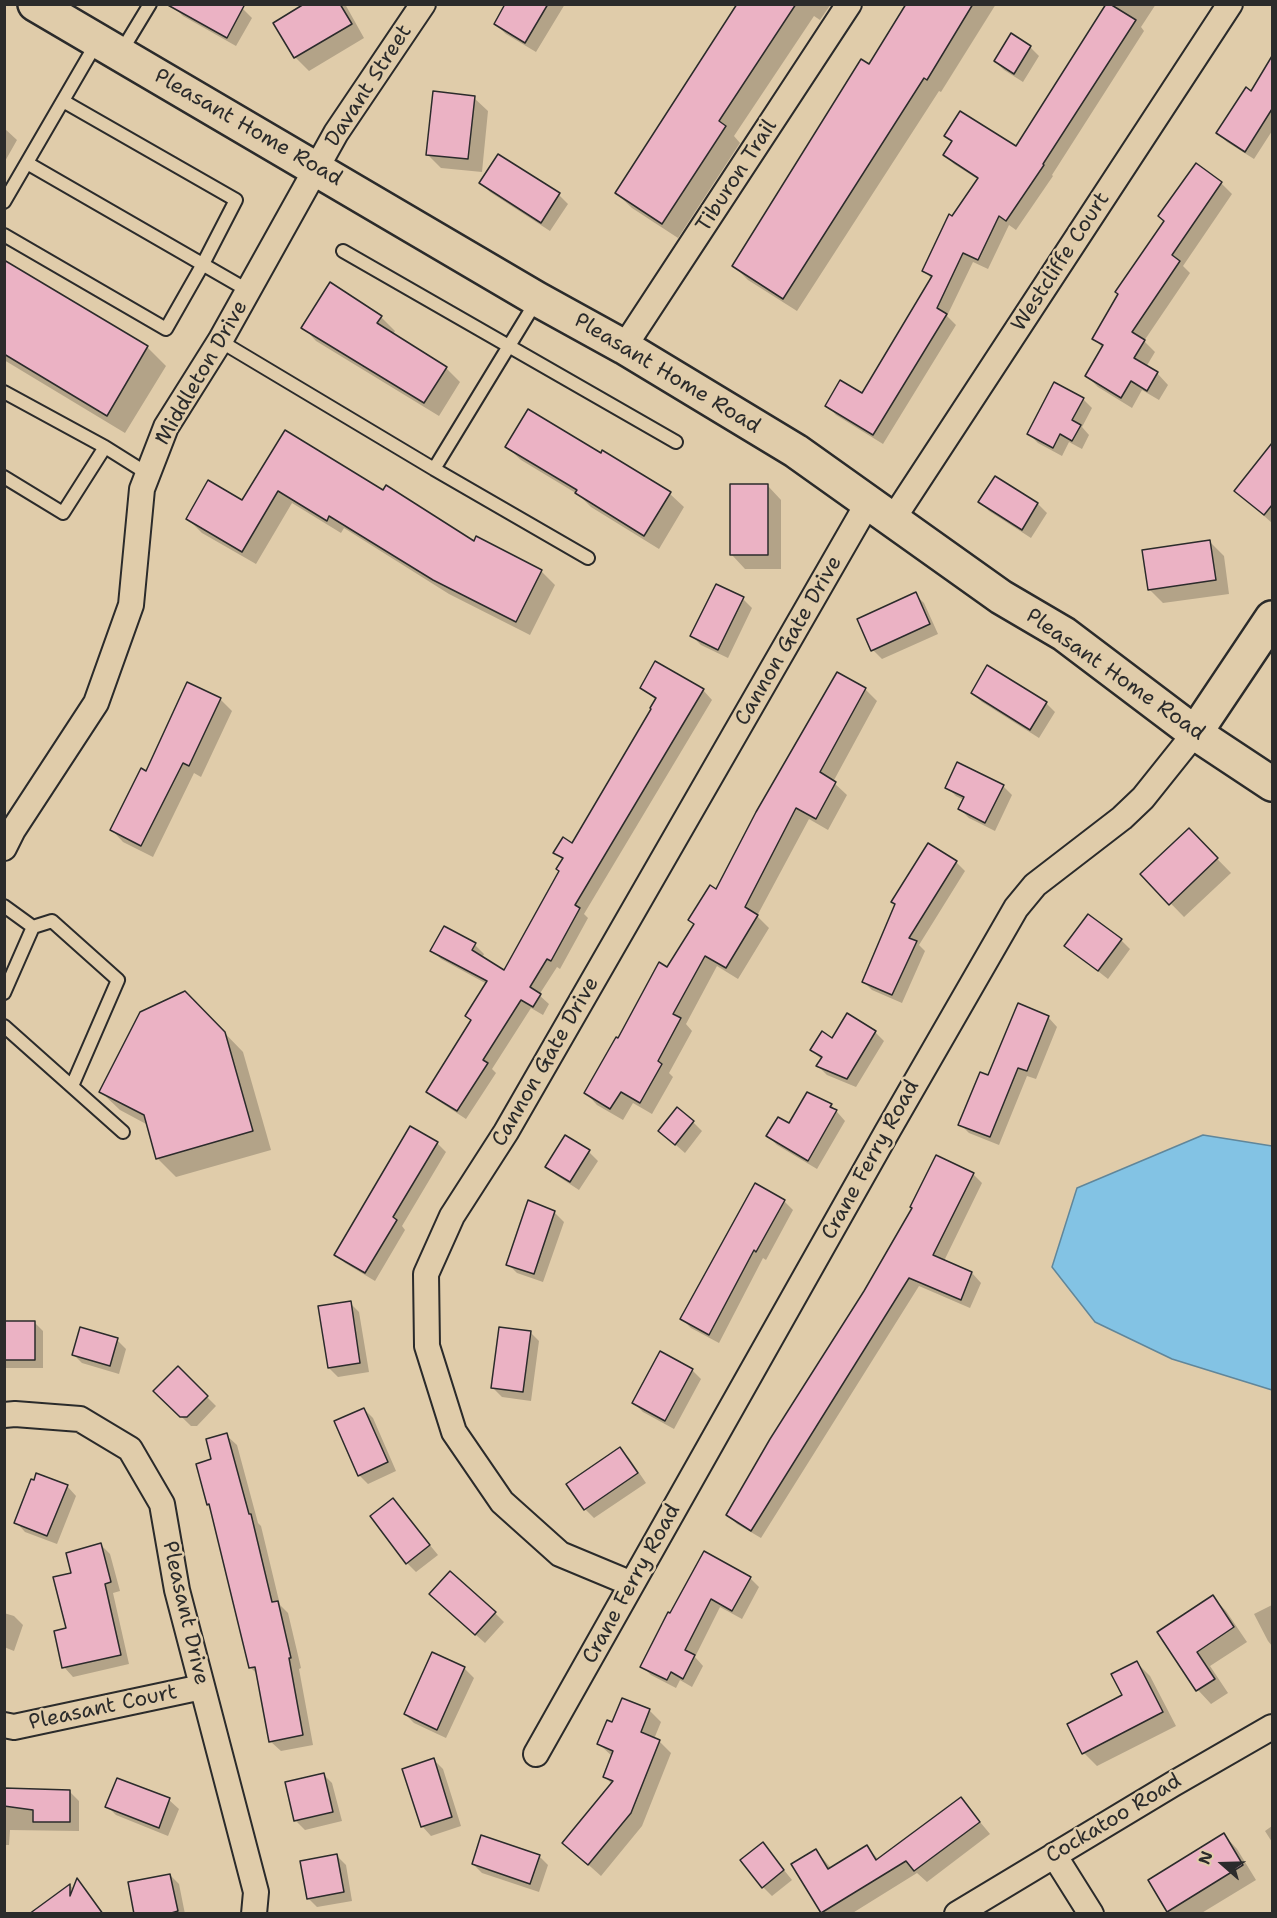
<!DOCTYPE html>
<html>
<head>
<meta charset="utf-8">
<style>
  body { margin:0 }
  #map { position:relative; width:1277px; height:1918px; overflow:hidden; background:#e0ccaa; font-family:"Shantell Sans",sans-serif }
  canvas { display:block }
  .frame { position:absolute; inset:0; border:6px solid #2b2b2b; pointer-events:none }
  .north { position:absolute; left:1193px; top:1834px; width:60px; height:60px; -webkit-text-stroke:4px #e0ccaa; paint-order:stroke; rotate:290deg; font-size:16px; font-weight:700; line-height:24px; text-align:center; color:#2b2b2b }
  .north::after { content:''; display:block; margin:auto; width:21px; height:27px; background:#2b2b2b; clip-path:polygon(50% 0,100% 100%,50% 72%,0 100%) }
</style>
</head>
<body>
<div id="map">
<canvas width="1277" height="1918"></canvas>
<div class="frame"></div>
<div class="north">N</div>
</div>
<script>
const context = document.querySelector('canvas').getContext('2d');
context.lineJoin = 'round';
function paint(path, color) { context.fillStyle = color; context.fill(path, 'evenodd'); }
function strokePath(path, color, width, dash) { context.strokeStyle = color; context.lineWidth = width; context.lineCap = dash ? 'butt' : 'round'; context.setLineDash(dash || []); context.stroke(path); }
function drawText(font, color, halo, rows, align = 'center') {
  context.font = font + ' "Shantell Sans",sans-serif'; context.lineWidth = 5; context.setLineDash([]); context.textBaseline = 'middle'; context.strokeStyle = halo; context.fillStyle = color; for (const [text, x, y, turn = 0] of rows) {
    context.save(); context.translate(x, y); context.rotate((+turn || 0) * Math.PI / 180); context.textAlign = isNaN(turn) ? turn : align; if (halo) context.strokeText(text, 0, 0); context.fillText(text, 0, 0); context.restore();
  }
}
const water = new Path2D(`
  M1203 1135 1272 1146V1390L1172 1359 1095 1322 1052 1267 1077 1188Z`);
const shadow = new Path2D(`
  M234 4 243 9 252 18 236 46 183 16 174 7Z
  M307 4H345L364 38 309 71 295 57Z
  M507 4H565L536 52 506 34 495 24Z
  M739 4H831L820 20 814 16 734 136 740 143 678 238 632 208 616 193Z
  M908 4H996L941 92 939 91 797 311 748 280 734 266 869 66Z
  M1107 4H1156L1141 27 1144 31 1052 175 1053 176 1016 230 1009 225 988 269 973 262 947 316 956 325 883 444 836 415 827 405 862 395 932 279 924 271 953 218 979 180 954 164 945 155 953 142 946 136 1017 148Z
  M1030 47 1039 56 1023 82 1004 70 995 61Z
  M1272 59V131L1254 159 1227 142 1218 133 1251 93Z
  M474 98 488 111 482 172 441 168 427 154Z
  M4 128 17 140 4 163Z
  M481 183 559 195 568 204 550 231 490 192Z
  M1221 183 1232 194 1183 266 1190 273 1144 341 1155 352 1146 367 1157 373 1168 385 1159 400 1142 390 1132 408 1098 387 1087 376 1103 348 1094 339 1165 222Z
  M4 261 147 347 166 366 125 433 4 360Z
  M381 317 395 331 393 334 446 368 460 382 439 416 316 341 303 327Z
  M1083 399 1092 408 1082 427 1089 435 1082 449 1069 442 1062 456 1038 443 1029 434Z
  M285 432 384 492 474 543 541 571 555 585 530 635 449 594 344 528 341 533 292 503 256 564 202 533 188 519 242 502Z
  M1272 445V523L1236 491Z
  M507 447 670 494 684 507 659 549 591 507 579 495 521 460Z
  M995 478 1038 504 1047 513 1031 538 989 511 980 502Z
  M768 486 781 500V569H745L732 555Z
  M1210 542 1224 556 1229 594 1163 603 1149 589Z
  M717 586 743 599 752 608 728 658 701 645 692 636Z
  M915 594 924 603 938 634 882 659 873 650Z
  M642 688 703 690 712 700 584 914 588 918 560 969 557 967 539 995 549 1004 543 1015 531 1008 492 1069 496 1073 466 1119 437 1100 428 1091 472 1021 467 1016 487 984 441 959 432 950 444 928 475 945 484 954 482 958 505 973 560 872 563 860 555 852 573 845 656 700Z
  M865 689 877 701 833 782 847 795 828 830 809 819 757 916 769 928 738 979 717 966 686 1024 692 1031 669 1073 673 1077 652 1114 633 1103 623 1120 597 1105 586 1093 618 1040 668 969 717 891Z
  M972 693 1046 703 1055 712 1039 738 982 702Z
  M220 699 232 711 201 777 194 773 153 857 123 842 112 830 147 773Z
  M1003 786 1012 795 995 831 969 818 960 809 964 800 956 796 947 787Z
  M1189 830 1231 873 1184 917 1142 874Z
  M956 862 965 871 919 945 925 951 902 1003 872 990 863 981 897 905Z
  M1121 940 1130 949 1108 979 1066 946Z
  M185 992 243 1052 271 1150 176 1177 158 1159 148 1125 120 1110 101 1092Z
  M1048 1017 1057 1027 1036 1079 1027 1076 999 1145 969 1133 960 1124 989 1077Z
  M875 1032 884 1041 856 1087 827 1075 818 1066 821 1059 812 1050 833 1040Z
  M831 1105 845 1121 817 1169 777 1145 768 1136Z
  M693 1122 702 1131 685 1153 660 1131Z
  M566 1137 589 1152 598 1161 579 1190 556 1175 547 1166Z
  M437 1143 446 1152 402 1226 405 1230 375 1281 345 1263 336 1254Z
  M973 1174 982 1183 944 1261 972 1273 981 1283 970 1308 919 1286 761 1538 737 1524 728 1515Z
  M784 1201 793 1210 766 1260 763 1258 719 1343 691 1328 682 1319Z
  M529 1202 555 1213 564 1222 543 1282 517 1273 508 1264Z
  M350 1303 359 1312 369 1372 338 1377 329 1368Z
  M4 1322H34L43 1331V1368H4Z
  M530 1332 539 1341 531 1401 502 1397 493 1388Z
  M117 1340 126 1349 119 1374 82 1363 73 1354Z
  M178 1368 216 1406 197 1426H191L155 1391Z
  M692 1370 701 1379 674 1429 643 1412 634 1403Z
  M364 1409 373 1418 396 1471 368 1484 359 1475Z
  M226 1435 237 1445 258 1523 261 1526 280 1605 288 1613 301 1668 299 1669 313 1745 281 1751 270 1741 258 1675 250 1667 211 1507 208 1504 213 1460Z
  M620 1449 629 1458 646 1483 594 1518 585 1509Z
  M67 1486 76 1496 57 1544 25 1532 16 1522Z
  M393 1500 438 1555 416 1572 407 1563Z
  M101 1545 110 1554 120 1591 113 1593 129 1664 73 1677 64 1667 73 1574Z
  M705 1553 750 1578 759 1587 742 1619 720 1607 695 1657 703 1666 692 1687 680 1680 676 1688 651 1675 642 1666Z
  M1213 1597 1226 1611 1247 1642 1210 1666 1228 1693 1211 1704 1198 1690 1159 1633Z
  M440 1603 495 1613 504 1622 485 1643Z
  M1272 1605V1646L1268 1641 1254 1614Z
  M4 1613 14 1616 23 1625 14 1651 4 1647Z
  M432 1654 465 1669 474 1678 446 1738 414 1723 405 1714Z
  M1136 1662 1150 1676 1176 1726 1097 1766 1084 1753 1124 1696Z
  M649 1710 661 1722 654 1739 659 1741 671 1753 642 1826 601 1876 564 1843 612 1784 605 1777 613 1757 599 1744 613 1724Z
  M434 1760 443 1769 461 1826 431 1836 422 1826Z
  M323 1774 332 1783 342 1821 305 1830 296 1821 287 1783Z
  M118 1780 169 1800 179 1809 168 1836 116 1815 107 1806Z
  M4 1790 70 1792 79 1801V1831L10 1830 9 1845H4Z
  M961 1799 990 1834 927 1882 917 1873 851 1914 822 1912 816 1851 832 1869 867 1847 878 1859Z
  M1272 1826V1842L1265 1831Z
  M1224 1835 1237 1849 1256 1880 1200 1914H1171L1168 1911Z
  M763 1844 792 1880 772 1896 763 1887Z
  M337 1856 346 1865 352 1901 317 1907 308 1898Z
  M539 1856 548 1865 539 1892 482 1873 473 1864Z
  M170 1875 179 1884 185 1914H136Z
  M78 1881 86 1889 104 1914H54L46 1903 70 1885 74 1890Z`);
const building = new Path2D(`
  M166 4H245L227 38Z
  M304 4H340L352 24 294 58 273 23Z
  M505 4H548L525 43 494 24Z
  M737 4H796L719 121 726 126 662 224 615 193Z
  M906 4H973L927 80 924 78 783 299 732 266 861 59 869 64Z
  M1106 4H1110L1136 20 1043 164 1044 165 1006 221 999 216 978 260 963 253 937 308 947 314 873 435 825 406 840 380 862 393 932 276 922 271 949 214 952 216 978 178 943 155 952 141 944 136 960 111 1016 146Z
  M1011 33 1031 46 1014 74 994 61Z
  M1272 56V109L1245 152 1216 133 1246 87 1251 91Z
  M433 91 475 96 468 159 426 155Z
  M498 154 560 193 541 223 479 183Z
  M1196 163 1222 182 1172 255 1180 261 1132 332 1145 340 1134 358 1158 372 1147 391 1131 381 1121 398 1085 376 1103 345 1092 339 1118 294 1115 292 1164 221 1158 216Z
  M4 260 148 346 107 416 4 354Z
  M330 282 382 316 377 323 447 367 424 403 301 328Z
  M1054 382 1084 398 1072 420 1081 425 1072 441 1060 434 1053 448 1027 434Z
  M528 409 601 453 602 450 671 492 644 536 575 493 577 490 505 447Z
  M285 430 383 490 386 485 474 541 476 536 542 570 516 622 433 580 329 516 327 521 278 491 242 552 186 519 208 480 242 500Z
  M1272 443V505L1264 515 1234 491Z
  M995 476 1038 503 1022 530 978 502Z
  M730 484H768V555H730Z
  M1210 540 1216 580 1148 590 1142 550Z
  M716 584 744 597 718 650 690 636Z
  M916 592 930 624 871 651 857 619Z
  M655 661 704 689 575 905 580 908 551 961 547 959 530 987 541 994 533 1007 521 1000 483 1060 488 1063 457 1111 426 1092 471 1020 465 1016 487 981 430 951 444 926 476 943 472 950 504 970 559 871 556 869 563 858 553 853 563 837 572 843 651 709 650 708 656 698 640 688Z
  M987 665 1047 702 1030 730 971 693Z
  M837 672 866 688 820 772 836 782 816 819 796 808 745 907 758 915 726 968 705 956 673 1014 681 1018 658 1061 662 1064 640 1103 621 1092 610 1109 584 1093 616 1037 618 1038 659 962 667 967 694 924 688 920 710 885 716 889 756 812Z
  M187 682 221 698 189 766 183 763 141 846 110 830 141 768 146 771Z
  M957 762 1004 785 985 823 958 809 964 797 945 788Z
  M1189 828 1218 858 1169 905 1140 874Z
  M928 843 957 861 909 938 917 941 892 995 862 982 895 904 891 902Z
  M1088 914 1122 939 1098 971 1064 946Z
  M185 991 225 1032 253 1131 156 1159 144 1115 99 1092 140 1012Z
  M1018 1003 1049 1016 1027 1071 1018 1068 990 1137 958 1125 980 1072 988 1075Z
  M847 1013 876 1031 847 1079 816 1066 822 1057 810 1050 822 1031 832 1038Z
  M807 1092 832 1104 830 1107 837 1110 808 1161 766 1136 778 1117 789 1123Z
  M677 1107 694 1121 675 1145 658 1131Z
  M410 1126 438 1142 393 1217 397 1220 365 1273 334 1255Z
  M565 1135 590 1150 570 1182 545 1167Z
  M936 1155 974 1173 933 1255 972 1272 961 1300 909 1278 751 1531 726 1515 770 1439 864 1291 912 1208 910 1207Z
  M755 1183 785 1200 756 1252 754 1250 709 1335 680 1319Z
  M528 1200 555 1211 534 1274 506 1265Z
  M351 1301 360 1363 328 1368 318 1306Z
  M4 1321H35V1360H4Z
  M80 1327 118 1338 110 1366 72 1355Z
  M499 1327 531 1331 523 1392 491 1388Z
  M660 1351 693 1369 665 1421 632 1403Z
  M178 1366 208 1396 187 1417H180L153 1391Z
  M364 1408 388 1462 358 1476 334 1421Z
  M227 1433 249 1514H251L272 1602 278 1601 291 1658H289L303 1735 269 1742 255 1667 249 1668 209 1504 207 1505 196 1464 211 1459 206 1439Z
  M620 1447 638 1473 584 1510 566 1484Z
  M36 1473 68 1485 47 1536 14 1523 31 1479 34 1480Z
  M393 1498 430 1545 406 1564 370 1516Z
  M101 1543 111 1582 105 1584 121 1655 62 1668 54 1631 66 1628 53 1577 71 1573 66 1553Z
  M704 1551 751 1577 732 1611 711 1599 685 1650 695 1655 683 1679 671 1672 667 1680 640 1667 668 1612 670 1613Z
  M450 1571 496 1612 475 1635 429 1594Z
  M1213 1595 1234 1627 1197 1652 1215 1679 1196 1691 1157 1632Z
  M432 1652 465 1667 437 1730 404 1714Z
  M1137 1661 1163 1712 1082 1754 1067 1724 1122 1695 1111 1674Z
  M622 1698 650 1709 641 1732 660 1740 631 1813 588 1865 562 1843 613 1781 603 1777 613 1751 597 1744 607 1720 612 1722Z
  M434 1758 452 1817 421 1827 402 1769Z
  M324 1773 333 1812 294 1821 285 1782Z
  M117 1778 170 1798 159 1828 105 1807Z
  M4 1788 70 1790V1822H33V1810L4 1806Z
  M961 1797 980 1822 914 1871 906 1861 821 1913 791 1864 816 1849 828 1869 867 1845 876 1860Z
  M1224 1833 1243 1865 1167 1912 1148 1880Z
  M481 1835 540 1855 530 1884 472 1864Z
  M763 1842 784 1870 762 1888 740 1860Z
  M337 1854 344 1892 307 1899 300 1861Z
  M170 1874 178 1911 168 1914H134L128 1882Z
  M77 1878 103 1914H29L70 1884V1896Z`);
const lane = new Path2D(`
  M121 52 150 4
  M27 163 249 291
  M4 202 97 42
  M4 235 166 329 203 264 236 200 63 101
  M343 251 676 442
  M537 300 434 469 588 558
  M220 341 434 469
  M4 392 105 447
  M4 477 63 513 105 447 148 474
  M4 906 33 927 4 993
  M33 927 52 921 118 980 72 1086
  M4 1026 123 1132`);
const street = new Path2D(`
  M624 347 849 4
  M893 519 1230 4
  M4 848 13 830 96 703 131 605 142 489 166 427 220 341 336 133 423 4
  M4 1415 15 1414 80 1419 130 1449 162 1504 177 1590 256 1892 254 1914
  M632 1584 560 1554 502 1502 454 1432 427 1346 426 1274 452 1216 506 1132 869 501
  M4 1725 14 1727 202 1687
  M536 1754 887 1132 1016 908 1035 885 1122 818 1143 798 1195 733
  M1054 1855 1091 1914
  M957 1914 1173 1784 1272 1727`);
const secondary = new Path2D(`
  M35 4 537 299 624 347 796 451 1001 597 1064 634 1195 733 1272 784
  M1195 733 1272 618`);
const streetNames = [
  ["Davant Street",369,86,-57],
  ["Pleasant Home Road",248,128,30],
  ["Tiburon Trail",737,176,-57],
  ["Westcliffe Court",1061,262,-57],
  ["Middleton Drive",202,373,-60],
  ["Pleasant Home Road",667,374,31],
  ["Cannon Gate Drive",789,641,-60],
  ["Pleasant Home Road",1115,675,35],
  ["Cannon Gate Drive",546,1062,-60],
  ["Crane Ferry Road",871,1160,-61],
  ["Crane Ferry Road",632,1584,-61],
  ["Pleasant Drive",185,1613,77],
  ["Pleasant Court",103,1708,-12],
  ["Cockatoo Road",1114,1819,-31]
];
paint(water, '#83c3e4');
strokePath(water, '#60869a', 1.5);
paint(shadow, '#0003');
paint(building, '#ebb2c4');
strokePath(building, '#2b2b2b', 1.5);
strokePath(lane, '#2b2b2b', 16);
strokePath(street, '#2b2b2b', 28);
strokePath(secondary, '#2b2b2b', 38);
strokePath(lane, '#e0ccaa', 12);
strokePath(street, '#e0ccaa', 24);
strokePath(secondary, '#e0ccaa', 33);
drawText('21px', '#2b2b2b', '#e0ccaa', streetNames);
</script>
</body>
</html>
